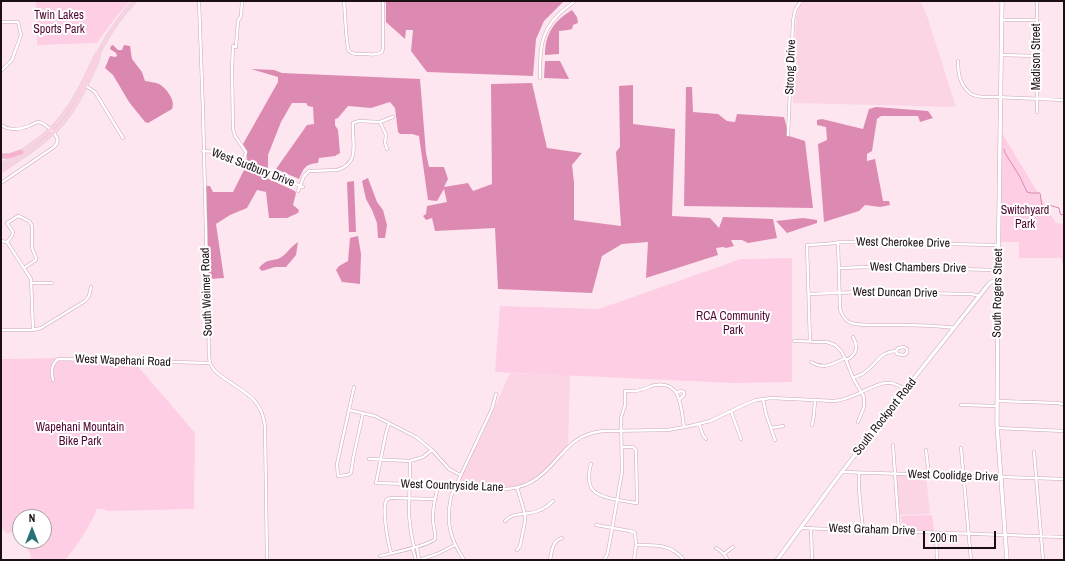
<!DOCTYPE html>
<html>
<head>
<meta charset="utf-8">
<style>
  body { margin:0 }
  #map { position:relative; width:1065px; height:561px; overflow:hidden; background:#fee6f0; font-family:"Archivo Narrow",sans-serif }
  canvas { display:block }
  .frame { position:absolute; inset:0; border:2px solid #1b0e14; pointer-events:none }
  .north { position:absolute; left:12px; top:509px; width:40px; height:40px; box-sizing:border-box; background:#fff; border:1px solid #a49fa1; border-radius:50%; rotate:0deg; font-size:11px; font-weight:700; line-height:16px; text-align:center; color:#1b0e14 }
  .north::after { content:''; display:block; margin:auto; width:14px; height:18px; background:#277276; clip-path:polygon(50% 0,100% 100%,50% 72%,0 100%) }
  .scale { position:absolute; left:923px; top:531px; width:73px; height:18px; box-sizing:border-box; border:2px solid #1b0e14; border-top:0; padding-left:5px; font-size:12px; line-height:14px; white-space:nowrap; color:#1b0e14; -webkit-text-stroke:3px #fff; paint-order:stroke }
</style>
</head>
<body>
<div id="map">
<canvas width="1065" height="561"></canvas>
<div class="frame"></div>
<div class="north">N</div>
<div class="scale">200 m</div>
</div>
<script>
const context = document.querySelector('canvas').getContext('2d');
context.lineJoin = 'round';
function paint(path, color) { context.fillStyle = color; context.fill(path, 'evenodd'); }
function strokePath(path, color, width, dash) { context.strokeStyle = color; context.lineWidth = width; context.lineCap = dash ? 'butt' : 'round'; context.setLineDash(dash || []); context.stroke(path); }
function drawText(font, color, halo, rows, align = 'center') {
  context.font = font + ' "Archivo Narrow",sans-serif'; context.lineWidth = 4; context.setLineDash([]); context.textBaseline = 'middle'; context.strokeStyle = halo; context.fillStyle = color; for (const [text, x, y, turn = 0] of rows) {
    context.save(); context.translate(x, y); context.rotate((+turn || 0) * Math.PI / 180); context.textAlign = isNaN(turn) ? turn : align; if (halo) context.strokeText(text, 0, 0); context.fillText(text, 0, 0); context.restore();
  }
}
const built = new Path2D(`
  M805 1H922L921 2 927 16 956 107 793 103 796 17 800 5Z
  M510 373 570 375 568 447 537 480 517 487H453L466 463 479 442Z
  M896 475 926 476 930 514 899 515Z`);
const green = new Path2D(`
  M36 1H131C118 13 107 29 97 43L37 45Z
  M1002 133 1056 223 1064 224V268L1061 258H1019V242H1001Z
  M792 258V382L732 383 495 372 500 306 599 309 741 259Z
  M130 357 195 433 194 509 108 511 103 509H97C89 528 78 544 65 560H31L30 554 24 541H44V517H20V535L17 529 8 534 1 527V359Z
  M932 515 934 531 902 530 901 516Z`);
const forest = new Path2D(`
  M386 1H564L544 21 536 39 533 76 427 72 411 51 413 30H406L405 39 386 22Z
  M572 10 577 17 578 23 573 25 572 29 568 30 559 31V54L545 55C545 33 555 20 572 10Z
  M545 61H560L569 79 544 78Z
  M251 69 274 70 282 73 420 79 426 153 429 167H444L448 179 444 187 468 183 473 191 492 184 491 84 532 83 547 148 582 153 572 165 574 182V220L621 226 616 152 620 147 619 86 633 85V124L675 129 672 216 710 218 719 228 723 217 773 219 777 238 748 243 742 240H731L734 246 726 248 723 247 716 248 718 255 646 278 648 242 622 244 602 256 592 293 498 289 495 228 435 231 432 218 426 220 423 216 426 214 427 206 447 202 444 189 437 201 428 200 419 136 412 134H400L398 132 395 108 390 102 371 108 348 106 338 118 335 119V125L338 130 340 153 335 156 319 158 318 163C305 164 304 168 299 179L276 169 307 125 314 124 313 107 308 106 306 103H292L281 122 268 155V169L247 160V151L243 144 278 82V77Z
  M686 87H692L693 112 718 114 727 121 735 122 737 114 784 117 789 136 805 141 813 208 684 206Z
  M876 107 928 111 933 118 920 122 918 116H881L877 119 872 151 867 154V161L875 159 883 201H889L890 205 880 207 865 205 859 211 824 222 818 144 827 140 826 127 817 125V120L822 119 863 129 869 109Z
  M245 168 295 191 296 193 293 205 299 210 298 213 287 218H269L266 192 257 190 247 208 230 215 216 224 224 278 209 279 206 186H210L213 192H233Z
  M368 178 377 202 383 210 387 225 385 238H378L377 223 372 210 366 199 362 181Z
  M354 181 356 232H349L347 182Z
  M803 218 817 220V223L787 233 776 221Z
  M358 236 361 254 360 284 342 282 336 270 339 266 348 261 350 238Z
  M298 242 296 255 286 267H275L262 271 259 268C268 258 270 262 280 258 287 254 291 246 298 242Z`);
const water = new Path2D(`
  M113 45 118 50H122L124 45 130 46 132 59 142 72 145 81C150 82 154 82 159 84 166 88 176 100 172 109L148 123 145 122 129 102 113 75 105 68 110 56 115 57 117 56 116 53 110 49 111 46Z`);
const stream = new Path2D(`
  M1004 149 1005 153 1020 177 1027 192 1031 193H1040L1042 206 1049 205 1059 208 1060 213 1061 215 1064 214`);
const street = new Path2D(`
  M199 1 203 112 209 356 210 363 214 370C235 390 262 393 265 427L267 560
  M242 1 241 16 238 21 236 47 233 46 232 69 233 129 235 136 246 152 243 163
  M344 1C345 9 346 47 349 51 352 55 359 54 364 54 370 54 377 56 382 52L383 48V1
  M1002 20H1037
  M1 22H18L21 35 12 60 1 71
  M1001 55 1037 56
  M958 61C958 75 960 85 971 94 978 98 988 97 996 97 1018 98 1041 99 1064 100
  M540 78C540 53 539 34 558 15 563 10 569 6 575 1
  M86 86 95 92 123 138
  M1037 112V1
  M380 122 386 135 385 143 387 149
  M1 125C10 131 19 130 29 126 31 125 35 123 38 122 44 122 55 133 57 138 59 142 56 145 54 147L1 183
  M788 135 793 21 795 10 801 1
  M203 151 217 152 303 187
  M298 191 304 176 309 171 337 170C362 163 351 140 353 123L359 121 380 122 393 117
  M1 241 7 242 31 279 33 330
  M7 242 12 236 13 232 7 223 18 216 21 217 30 222 32 226V248L36 258V260L24 268
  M838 242 840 309C842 315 844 320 851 323 860 326 884 325 895 325 914 325 935 325 954 328
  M839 268 869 267 998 270
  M31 283H52
  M809 294 860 292 971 294 980 296
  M1 330H33L41 328 85 301 89 296 91 287
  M794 341 827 342 835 345 841 351 846 360 853 378 864 397V407L858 422
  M810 342 807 245 826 244 842 242 998 245
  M846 360C856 356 859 347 853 337
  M811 362C824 370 832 364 845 358
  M853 378C857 376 862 375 865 372 877 364 879 352 896 351L897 354 904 355 907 353V349L904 347 898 348 896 351
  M53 380C51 371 51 365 58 359L210 363
  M676 393 681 391 684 392V395L680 399
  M763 399 766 414 775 440
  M998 401 1058 403 1063 404 1064 405
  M961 405 997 406
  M349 410 354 387
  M731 411 741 439
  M363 413 353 459 351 473 348 475 338 476 337 464 349 410 375 416 416 437 432 450 449 469 460 475
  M389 423 386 433 376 483 443 485C454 488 465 488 476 488 497 489 518 492 536 479 562 461 566 435 603 431L668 430 690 426 710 421 746 404 756 400 771 398 834 401C854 400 875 381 891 383 896 384 901 387 905 389
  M699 424 703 435 706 439
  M812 425 814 415 815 400
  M771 428 783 426
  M997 428 1064 431
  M893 445 899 531
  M961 448 971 560
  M926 450 929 475
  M1034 452 1043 560
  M369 459 410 461 423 457 432 450
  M410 461 409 515 411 533 414 547 413 550 416 560
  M591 464C589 470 589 475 589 480 590 483 590 487 592 489 599 499 626 501 637 503L636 450 633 447H622
  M842 472 1064 479
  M859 473V490L863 530
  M517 487 525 514V521L520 546 517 550
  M505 521C512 513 520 515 530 513 538 512 547 507 553 501
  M596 525 630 531 635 533 636 545 634 560
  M801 528 1064 537
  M811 528 812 560
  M936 533 937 560
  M636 545C655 545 671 544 684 560
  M415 547 417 548 419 560
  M716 548C722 551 725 555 728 560
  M391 553C388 543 382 510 386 501 387 498 389 499 391 498L435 499
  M724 554 733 547
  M380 556C391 553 429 546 435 539 436 533 433 526 433 520 432 508 436 497 438 485
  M419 560 437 554 455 545
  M464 560C449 537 446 522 451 496L492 409 496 394
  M550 560C552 551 552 541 562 538
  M604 560 607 555 609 546 622 472 621 418 625 405V391C630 391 635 392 640 390 646 389 650 386 655 385 682 380 681 410 684 427`);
const secondary = new Path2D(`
  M1002 1 998 281 997 424 998 439 1007 560
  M777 560 835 481 907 387 988 285 991 282 998 281`);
const primary = new Path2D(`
  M1 165C19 153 38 142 53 127 73 107 85 79 97 54L99 52C109 33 120 16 135 1
  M1 171C22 157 43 144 60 126 72 113 80 97 88 81 92 72 99 62 99 52`);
const highway = new Path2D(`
  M1 156H9L21 152`);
const parkNames = [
  ["Twin Lakes",59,16],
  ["Sports Park",59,30],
  ["Switchyard",1025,211],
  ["Park",1025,225],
  ["RCA Community",733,317],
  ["Park",733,331],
  ["Wapehani Mountain",80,428],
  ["Bike Park",80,442]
];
const streetNames = [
  ["Madison Street",1037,57,-90],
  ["Strong Drive",791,67,-88],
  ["West Sudbury Drive",253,168,21],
  ["West Cherokee Drive",903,243,1],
  ["West Chambers Drive",918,268,1],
  ["South Weimer Road",207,292,-92],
  ["West Duncan Drive",895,293,1],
  ["South Rogers Street",998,293,-89],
  ["West Wapehani Road",123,361,2],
  ["South Rockport Road",885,417,-52],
  ["West Coolidge Drive",953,476,2],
  ["West Countryside Lane",452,486,2],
  ["West Graham Drive",872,530,2]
];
paint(built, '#fbd5e5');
paint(green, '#fecfe4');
paint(forest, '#dd8ab2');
paint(water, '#db88b0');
strokePath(stream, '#db88b0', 1);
strokePath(street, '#cca6b7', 3.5);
strokePath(secondary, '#cca6b7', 4.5);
strokePath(primary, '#d6d4d5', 4.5);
strokePath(highway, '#d6d4d5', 5.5);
strokePath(street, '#fff', 2.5);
strokePath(secondary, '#fff', 3.5);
strokePath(primary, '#fbd0e3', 3.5);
strokePath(highway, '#f8b0d1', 4.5);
drawText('12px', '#510633', '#fff', parkNames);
drawText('12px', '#1b0e14', '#fff', streetNames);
</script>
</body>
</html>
